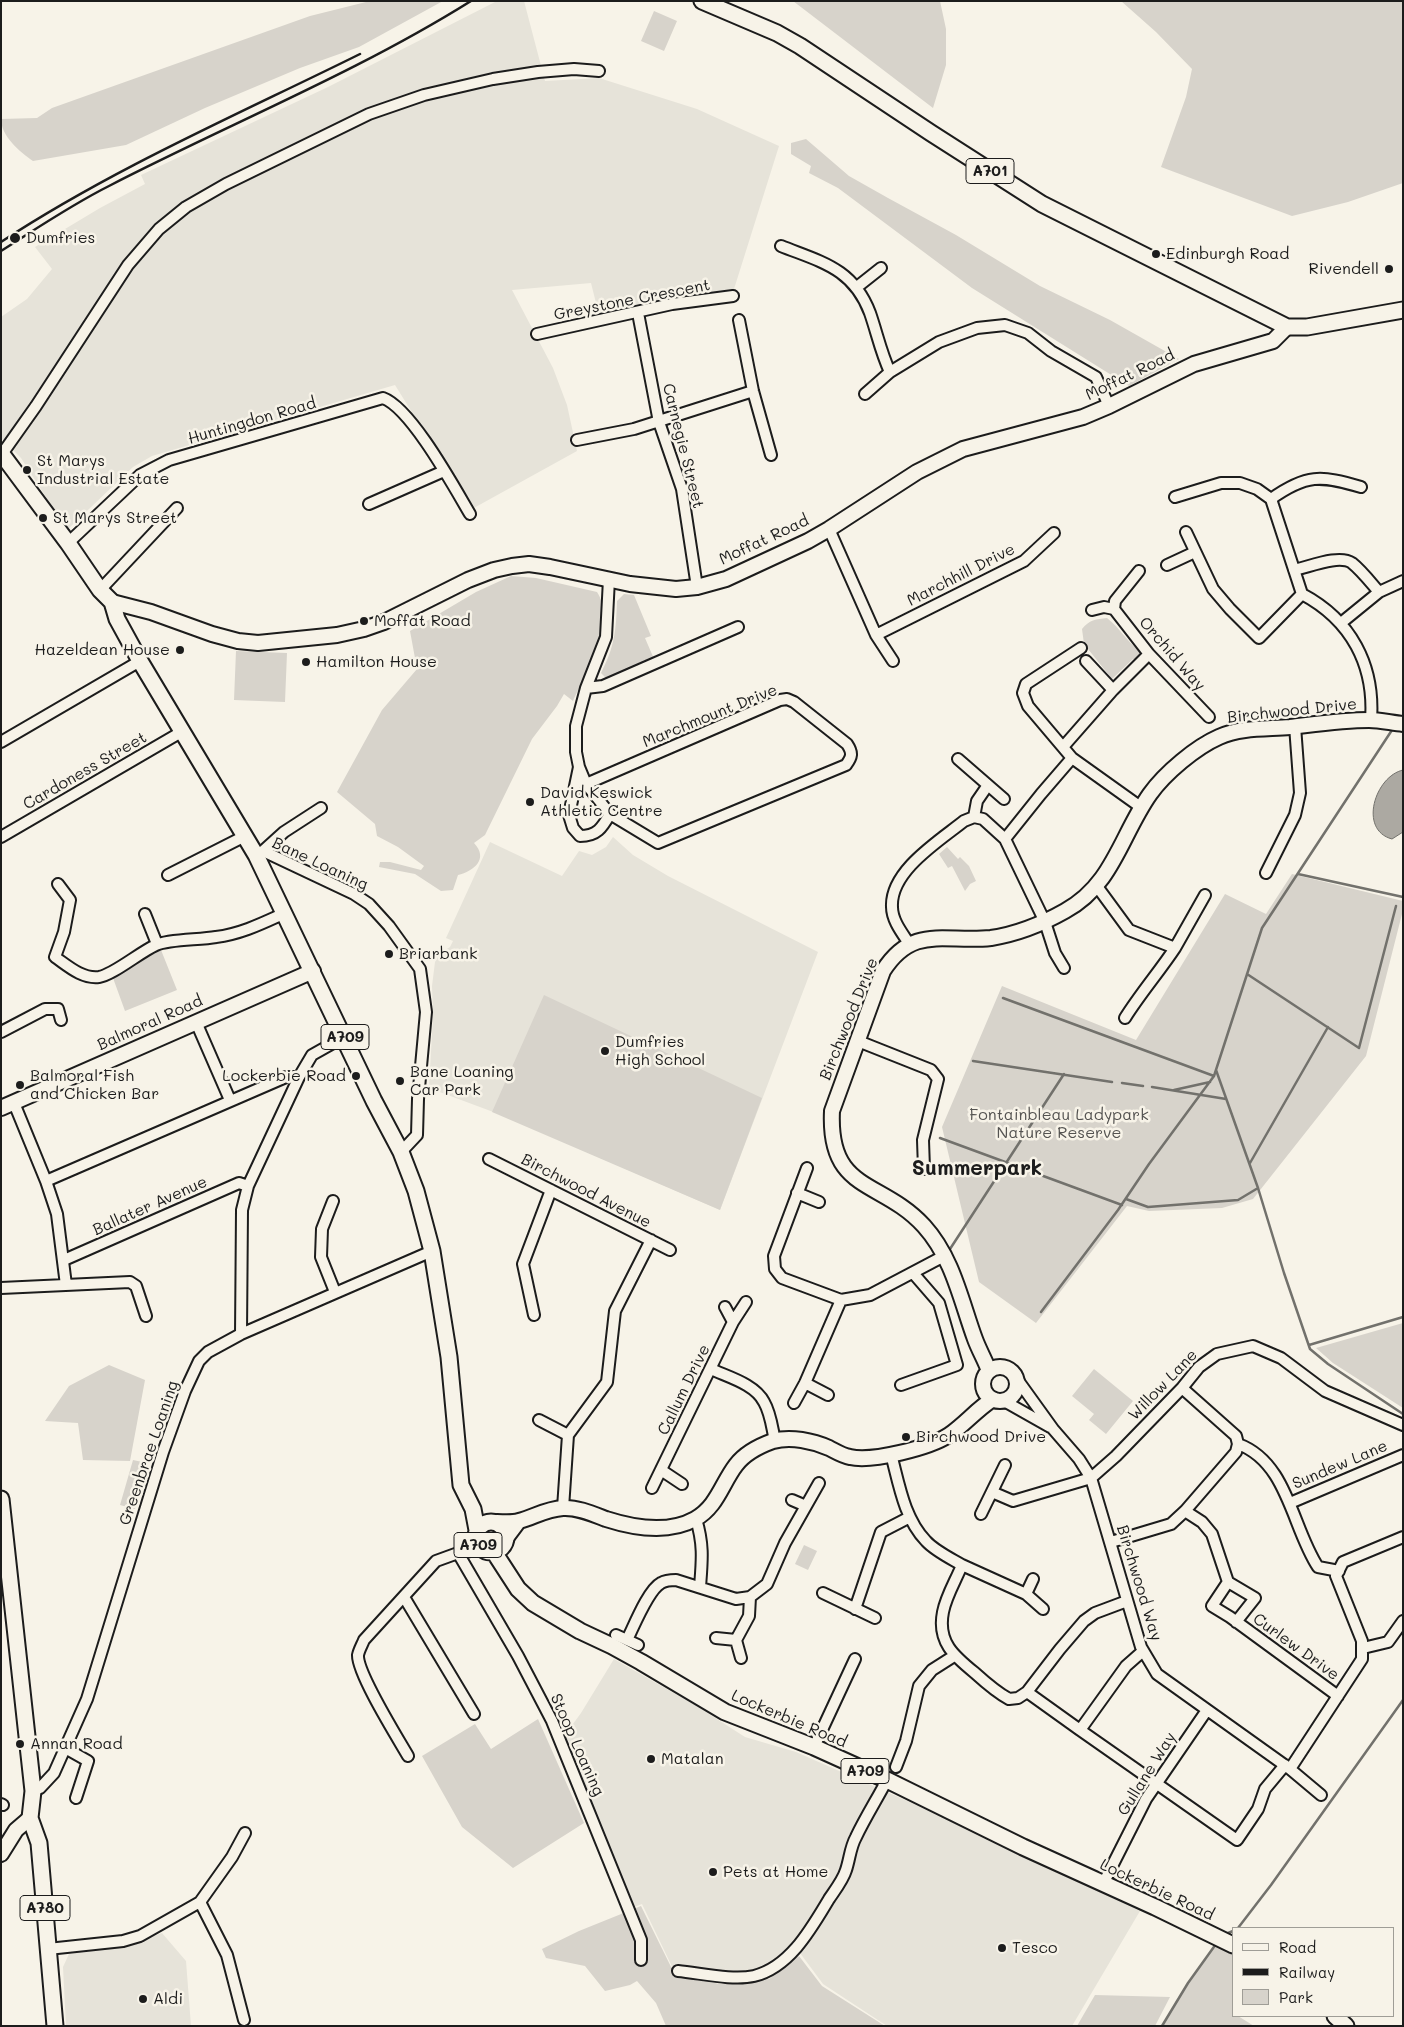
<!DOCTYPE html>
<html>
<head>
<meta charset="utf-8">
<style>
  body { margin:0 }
  #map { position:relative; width:1404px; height:2027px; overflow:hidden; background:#f7f3e8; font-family:Mali,sans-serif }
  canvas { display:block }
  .frame { position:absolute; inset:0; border:2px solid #1c1c1c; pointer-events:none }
  .legend { position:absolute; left:1232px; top:1927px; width:162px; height:90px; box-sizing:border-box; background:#f7f3e8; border:1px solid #9f9d96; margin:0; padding:6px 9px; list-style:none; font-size:15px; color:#1c1c1c }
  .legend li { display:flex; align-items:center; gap:10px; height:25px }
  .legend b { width:25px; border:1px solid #9f9d96 }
</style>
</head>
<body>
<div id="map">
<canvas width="1404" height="2027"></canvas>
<div class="frame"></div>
<ul class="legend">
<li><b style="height:6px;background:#f7f3e8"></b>Road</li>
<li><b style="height:6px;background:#1c1c1c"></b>Railway</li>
<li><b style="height:14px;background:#d7d3cb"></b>Park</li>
</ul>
</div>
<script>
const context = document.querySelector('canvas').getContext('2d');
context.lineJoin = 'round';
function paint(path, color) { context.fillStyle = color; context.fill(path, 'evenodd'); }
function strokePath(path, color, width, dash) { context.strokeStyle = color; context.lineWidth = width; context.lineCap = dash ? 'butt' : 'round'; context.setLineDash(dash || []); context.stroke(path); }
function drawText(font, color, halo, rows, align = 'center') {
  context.font = font + ' Mali,sans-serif'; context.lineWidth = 5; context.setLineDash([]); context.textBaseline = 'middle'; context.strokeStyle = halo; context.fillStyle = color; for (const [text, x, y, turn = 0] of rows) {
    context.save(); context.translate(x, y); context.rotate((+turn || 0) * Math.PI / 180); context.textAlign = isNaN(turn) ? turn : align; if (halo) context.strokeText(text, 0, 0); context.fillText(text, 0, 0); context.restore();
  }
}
const built = new Path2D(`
  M497 1H524L545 81 599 78 697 109 779 146 734 289 666 298 599 315 591 283 512 290 553 368 567 405 577 451 472 509 395 385 152 456 133 467 67 530 21 458 1 438V317L27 299 52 269 35 247 100 208 145 184 141 175 328 87Z
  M613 837 633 855 668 876 818 952 720 1210 504 1116 429 1088 433 1015 432 986 435 962 439 954 450 947 453 941 446 938 490 842 562 876 579 851 592 855 606 847Z
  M614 1659 695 1705 745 1737 796 1752 912 1803 1140 1911 1072 2026H887L823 1984 800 1953 768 1978 719 1982 676 1975 642 1904 634 1907 562 1739 581 1713Z
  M162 1933 186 1961 191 2026H66L63 1967 69 1954 141 1941Z`);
const green = new Path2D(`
  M370 1H443L359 47 300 68 205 108 126 145 33 161C20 152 1 136 1 119L37 118 52 108 310 16Z
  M793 1H940L946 29V65L933 108Z
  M1121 1H1403V183L1348 202 1292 216 1161 167 1186 97 1192 69 1156 32Z
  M654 11 677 21 664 51 641 41Z
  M806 139 849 176 888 198 956 235 1040 286 1110 320 1179 359 1129 386 972 288 838 188 809 173 811 166 791 154V143Z
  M511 576 536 578 597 592C616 620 586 674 573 701L564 694 557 706 532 739 485 835 474 843C489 859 474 871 458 875L453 890 441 891 415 874 379 867 380 862H390L421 870 424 866 398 847 377 836 375 824 337 792 382 710 417 669 410 631 476 592Z
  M624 594 634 595 651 636 645 638 654 659 606 678 601 673C615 646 616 630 617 601Z
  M1107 618C1120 628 1127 642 1140 651L1141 655 1139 659H1133L1112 679 1084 644 1082 629C1089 620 1096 619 1107 618Z
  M236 651 287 653 285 702 234 700Z
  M947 847 958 859 960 857 969 866 976 881 970 884 965 891 952 866 948 868 939 854Z
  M1292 874 1403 901V910L1366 1056 1253 1199 1222 1208 1149 1211 1127 1206 1036 1323 979 1282 942 1127 1002 986 1136 1040 1225 894 1266 914Z
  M161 950 177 990 125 1011 113 978 142 958Z
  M544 995 762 1098 720 1210 492 1112Z
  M1403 1323V1408L1333 1363 1316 1348Z
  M109 1365 145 1380 130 1461 83 1460 78 1423 45 1421 69 1386Z
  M1094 1369 1133 1401 1106 1434 1089 1420 1094 1414 1072 1396Z
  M133 1460 147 1463 135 1509 120 1505Z
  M804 1545 817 1551 808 1570 795 1564Z
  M538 1719 584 1823 513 1868 462 1827 422 1756 475 1724 491 1749Z
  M641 1906 676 1977 721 1984 769 1979 799 1956 822 1986 885 2026H666L656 2003 637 1981 630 1985 605 1991 585 1966 546 1958 542 1949 579 1931Z
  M1216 1944 1233 1953V2016H1238L1254 2026H1162L1188 1983Z
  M1095 1995 1170 1997 1155 2026H1077Z`);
const water = new Path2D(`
  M1403 770V832L1392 839C1358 830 1375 776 1403 770Z`);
const stream = new Path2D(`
  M1298 874 1403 897
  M1247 974 1359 1048 1396 906
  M1003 998 1214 1076
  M973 1061 1112 1082
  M1216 1070 1258 1188 1284 1273 1310 1349 1328 1364 1403 1414
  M1122 1083 1143 1086
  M1152 1087 1226 1099
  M1174 1090 1210 1082
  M940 1138 1122 1205
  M1250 1163 1328 1027
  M1126 1199 1148 1207 1238 1200 1258 1188
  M950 1249 1064 1074
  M1041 1312 1118 1210 1149 1164 1214 1076 1262 928 1394 727
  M1309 1345 1403 1317
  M1238 1928 1271 1885 1403 1700
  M1228 1933 1233 1931
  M1162 2026 1188 1983 1216 1944`);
const street = new Path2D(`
  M781 246C821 262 853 268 870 313 877 333 881 353 890 372
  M857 287 881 268
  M638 313 659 422 682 489 697 587
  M739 320 753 391 771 455
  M537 334 672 304 733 296
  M865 394 890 372 939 342 977 328 1005 325 1028 333 1051 351 1096 377 1109 406
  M577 440 634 429 753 391
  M2 454 36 406 128 265 159 229 186 207 226 184 369 114 424 95 493 79 538 72 574 69 599 71
  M1175 497 1221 483H1240L1257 489 1271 499 1302 594
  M1271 499C1306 474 1321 475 1361 487
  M369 504 444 471
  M829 529 876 635 893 661
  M1186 532 1213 589 1230 609 1259 638 1302 594
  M68 543 140 475 169 460 383 398C411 408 454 487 470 514
  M1167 565 1195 552
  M1294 570C1309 567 1339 554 1352 563 1362 571 1371 583 1379 592
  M1139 571 1115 601 1114 609 1149 654 1209 717
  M100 590 177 508
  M1302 594C1351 620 1375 665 1371 720
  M1092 610 1104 607 1114 609
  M1341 623 1379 592 1403 581
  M876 635 1024 561 1054 533
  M1081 648 1026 684 1023 693 1028 706 1072 758 1142 808
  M1086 661 1113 690
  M586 688 603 686 738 627
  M1 742 140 661
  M1063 747 1113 690 1149 654
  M958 759 1004 799
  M579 767 569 815 573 828 580 836C597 836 602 828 610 814
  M586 784 780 700 787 699 794 702 847 744C853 753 852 757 846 765L658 843 610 814 586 784 579 767 576 752V726L586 688 606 637 609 579
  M974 817 977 801 988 785
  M1 837 183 731
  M1005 839 1041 794 1072 758
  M263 851 284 832 321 808
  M256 855 263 851 354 894 369 904 389 926 420 969 426 1012 418 1099 417 1135 401 1152
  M1266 873 1295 815 1300 793 1295 726
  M168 875 245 836
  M58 884 70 900 64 932 55 957C68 966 82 979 99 977 113 975 140 952 156 945 169 939 200 940 216 937 241 934 263 923 285 913
  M1096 885 1129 930 1175 948 1205 895
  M145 914 157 944
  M910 945C903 934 892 921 892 907 890 871 939 841 964 821L974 817 983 819 1005 839 1045 922 1055 953 1064 968
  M1125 1018C1140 994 1159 972 1175 948
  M196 1022 230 1100
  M1 1032 45 1009H58L61 1020
  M858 1041 931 1070 938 1079 923 1140 924 1169
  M14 1103 46 1181 57 1214 66 1285
  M489 1159 670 1250
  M807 1168 774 1256 775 1269 782 1278 841 1300 870 1295 944 1256
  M46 1181 286 1077H299L312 1055 344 1037
  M797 1193 819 1202
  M333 1201 322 1229 321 1257 335 1292
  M64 1260 239 1183 248 1186
  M1 1288 130 1282 136 1286 146 1316
  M725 1307 733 1322
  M534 1315 523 1264 551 1190
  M241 1334 242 1210 248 1186 299 1077
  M711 1369C728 1377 755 1384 764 1402 771 1414 772 1428 775 1441
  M1017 1379 1053 1429 1079 1459 1091 1478 1141 1647 1157 1674 1290 1769 1321 1795
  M805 1383 828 1395
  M901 1385 957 1365 939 1303 913 1273
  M1182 1388 1236 1436 1238 1444C1288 1462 1292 1528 1318 1567L1339 1571
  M1004 1401 1050 1427
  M794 1403 805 1383 841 1300
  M539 1420 568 1435
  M891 1454C899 1484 904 1518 926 1541 935 1551 950 1558 962 1565 956 1580 946 1596 943 1612 937 1642 954 1656 975 1673 986 1683 996 1692 1009 1699L1018 1698 1027 1692 1060 1649 1084 1621 1095 1613 1127 1601
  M661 1470 682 1484
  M652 1488 733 1322 746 1302
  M992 1492 1013 1501 1091 1478 1116 1456 1182 1388 1199 1367 1217 1354 1253 1346 1281 1358 1325 1391 1403 1425
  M792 1500 806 1506
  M1290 1503 1403 1455
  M563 1508 568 1435 607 1382 615 1311 651 1240
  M1185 1511 1202 1522 1212 1534 1228 1582 1212 1606 1230 1617 1338 1696
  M981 1514 1005 1465
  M696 1519C704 1545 702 1561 700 1587
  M1111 1542 1171 1524 1185 1511 1236 1452 1238 1444
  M461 1551 476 1541
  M458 1553 518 1656 552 1721 641 1940V1960
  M962 1565 1026 1594 1043 1609
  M1228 1582 1255 1598 1236 1622
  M823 1593 875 1618
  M1026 1594 1033 1579
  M404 1597 474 1714
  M855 1609 881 1532 910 1517
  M616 1635 638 1645
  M716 1638 736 1640 749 1616 750 1597
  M627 1640C634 1626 648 1590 661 1583 666 1580 671 1580 676 1580L736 1599 750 1597 767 1584 785 1543 819 1483
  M736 1640 741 1658
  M1363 1648 1388 1642 1403 1621
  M1143 1651 1126 1666 1080 1730 1237 1840 1258 1809 1265 1789 1285 1765
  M1027 1692 1080 1730
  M814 1747 855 1659
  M65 1748 88 1761 76 1798
  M408 1756C397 1737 357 1673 358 1655 359 1650 362 1645 364 1640L436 1561 458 1553 482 1549
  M896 1767 906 1741 919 1686 932 1670 954 1656
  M1290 1769 1362 1659V1641L1336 1576 1343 1562 1403 1537
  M33 1791 40 1788 54 1773 87 1699 163 1452 185 1391 199 1361 208 1352 241 1334 432 1251
  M1 1804 3 1805
  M1103 1884 1146 1799 1207 1710
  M200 1902 227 1955 244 2020
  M48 1949 123 1941 140 1936 200 1902 232 1857 245 1833
  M678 1971C700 1973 733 1981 754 1976 790 1967 811 1929 829 1899 835 1890 843 1880 846 1870 850 1858 850 1848 856 1837 865 1818 877 1799 887 1780`);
const secondary = new Path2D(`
  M112 602 151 612 212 634 238 641 258 643 337 635 364 629 384 622 468 580 494 570 512 566 529 564 550 567 630 584 676 589 697 587 726 579 808 541 829 529 917 472 963 449 1083 417 1109 406 1194 364 1273 341 1287 327
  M1 1108 313 971
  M983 1384a17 17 0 1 1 34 0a17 17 0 1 1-34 0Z
  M989 1371C985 1360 979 1350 975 1339 961 1301 953 1258 924 1226 881 1179 828 1193 832 1111L883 971C913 924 945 943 991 938 1017 934 1042 924 1065 911 1113 885 1121 835 1150 794 1165 773 1196 747 1219 737 1241 727 1267 729 1290 727 1316 724 1343 720 1369 720 1380 720 1392 723 1403 724
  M497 1522C504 1522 512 1523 519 1521 534 1517 546 1509 563 1508 577 1507 593 1514 606 1519 634 1528 668 1534 695 1519 717 1507 722 1483 736 1465 745 1453 759 1446 773 1441 791 1436 813 1441 829 1448 835 1451 843 1456 850 1457 872 1462 929 1448 949 1435 964 1425 977 1409 993 1399
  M506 1538 518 1522
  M1 1854 16 1830 30 1818`);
const primary = new Path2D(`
  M702 1 777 33 800 46 931 133 1042 204 1287 327H1307L1403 310
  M1 453 68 543 100 590 112 602 117 619 140 661 256 855 374 1101 401 1152 416 1191 432 1251 449 1357 461 1485 473 1509 477 1530
  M1 1499 33 1791 30 1818 39 1843 55 2026
  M476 1537a15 15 0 1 1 30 0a15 15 0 1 1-30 0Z
  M494 1552 518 1589 533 1603 580 1631 612 1646 641 1662 725 1712 814 1747 887 1780 1023 1847 1155 1907 1233 1945
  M1335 2016 1346 2026`);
const rail = new Path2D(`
  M1 242C114 168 239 114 360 54
  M1 251C36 229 71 205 109 186 229 124 356 73 471 1`);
const markers = [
  [15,238,6,"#1c1c1c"],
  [1156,254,5,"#1c1c1c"],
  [1389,269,5,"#1c1c1c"],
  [27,470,5,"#1c1c1c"],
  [43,518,5,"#1c1c1c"],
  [364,621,5,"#1c1c1c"],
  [180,650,5,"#1c1c1c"],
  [306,662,5,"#1c1c1c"],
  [530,802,5,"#1c1c1c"],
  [389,954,5,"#1c1c1c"],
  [605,1051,5,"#1c1c1c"],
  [356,1076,5,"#1c1c1c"],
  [400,1081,5,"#1c1c1c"],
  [20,1085,5,"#1c1c1c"],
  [906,1437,5,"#1c1c1c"],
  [20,1744,5,"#1c1c1c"],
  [651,1759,5,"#1c1c1c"],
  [713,1872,5,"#1c1c1c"],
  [1002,1948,5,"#1c1c1c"],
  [143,1999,5,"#1c1c1c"]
];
const shields = [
  [990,171,48],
  [345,1037,48],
  [478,1545,48],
  [865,1771,48],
  [45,1908,50]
];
const shieldNames = [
  ["A701",990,171],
  ["A709",345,1037],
  ["A709",478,1545],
  ["A709",865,1771],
  ["A780",45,1908]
];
const poiNames = [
  ["Dumfries",26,238],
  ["Edinburgh Road",1166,254],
  ["Rivendell",1379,269,"right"],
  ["St Marys",37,461],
  ["Industrial Estate",37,479],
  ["St Marys Street",53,518],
  ["Moffat Road",374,621],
  ["Hazeldean House",170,650,"right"],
  ["Hamilton House",316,662],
  ["David Keswick",540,793],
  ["Athletic Centre",540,811],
  ["Briarbank",399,954],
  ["Dumfries",615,1042],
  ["High School",615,1060],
  ["Bane Loaning",410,1072],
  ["Car Park",410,1090],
  ["Balmoral Fish",30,1076],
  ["and Chicken Bar",30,1094],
  ["Lockerbie Road",346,1076,"right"],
  ["Birchwood Drive",916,1437],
  ["Annan Road",30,1744],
  ["Matalan",661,1759],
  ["Pets at Home",723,1872],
  ["Tesco",1012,1948],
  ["Aldi",153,1999]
];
const streetNames = [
  ["Greystone Crescent",632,300,-11],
  ["Moffat Road",1130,375,-26],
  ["Huntingdon Road",252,421,-16],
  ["Carnegie Street",683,446,76],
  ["Moffat Road",764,540,-25],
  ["Marchhill Drive",961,575,-27],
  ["Orchid Way",1172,654,49],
  ["Birchwood Drive",1292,711,-6],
  ["Marchmount Drive",710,716,-22],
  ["Cardoness Street",85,771,-30],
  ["Bane Loaning",320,864,25],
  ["Birchwood Drive",849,1019,-68],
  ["Balmoral Road",150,1023,-24],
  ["Birchwood Avenue",586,1191,27],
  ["Ballater Avenue",150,1206,-24],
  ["Willow Lane",1163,1385,-46],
  ["Callum Drive",684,1390,-64],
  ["Greenbrae Loaning",149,1453,-71],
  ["Sundew Lane",1340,1465,-23],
  ["Birchwood Way",1139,1583,73],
  ["Curlew Drive",1296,1647,36],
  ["Lockerbie Road",789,1719,23],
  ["Stoop Loaning",577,1745,66],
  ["Gullane Way",1147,1774,-58],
  ["Lockerbie Road",1157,1890,25]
];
const parkNames = [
  ["Fontainbleau Ladypark",1059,1115],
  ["Nature Reserve",1059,1133]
];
const districtNames = [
  ["Summerpark",977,1169]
];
paint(built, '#e6e3d9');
paint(green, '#d7d3cb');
paint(water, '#aca9a2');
strokePath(water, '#72716c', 1);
strokePath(stream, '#72716c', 2.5);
strokePath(street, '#1c1c1c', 14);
strokePath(secondary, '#1c1c1c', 18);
strokePath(primary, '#1c1c1c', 19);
strokePath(street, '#f7f3e8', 10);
strokePath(secondary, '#f7f3e8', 14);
strokePath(primary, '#f7f3e8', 15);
strokePath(rail, '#1c1c1c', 2.5);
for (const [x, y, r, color] of markers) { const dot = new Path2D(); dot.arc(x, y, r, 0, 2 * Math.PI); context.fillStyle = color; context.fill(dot); strokePath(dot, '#f7f3e8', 2); }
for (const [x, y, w] of shields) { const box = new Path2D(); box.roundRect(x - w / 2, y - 12.5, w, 25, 4); context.fillStyle = '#f7f3e8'; context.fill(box); strokePath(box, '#1c1c1c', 1); }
drawText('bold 15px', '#1c1c1c', null, shieldNames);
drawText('16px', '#1c1c1c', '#f7f3e8', poiNames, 'left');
drawText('16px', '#1c1c1c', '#f7f3e8', streetNames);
drawText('16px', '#545351', '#f7f3e8', parkNames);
drawText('bold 21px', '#1c1c1c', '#f7f3e8', districtNames);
</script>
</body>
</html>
